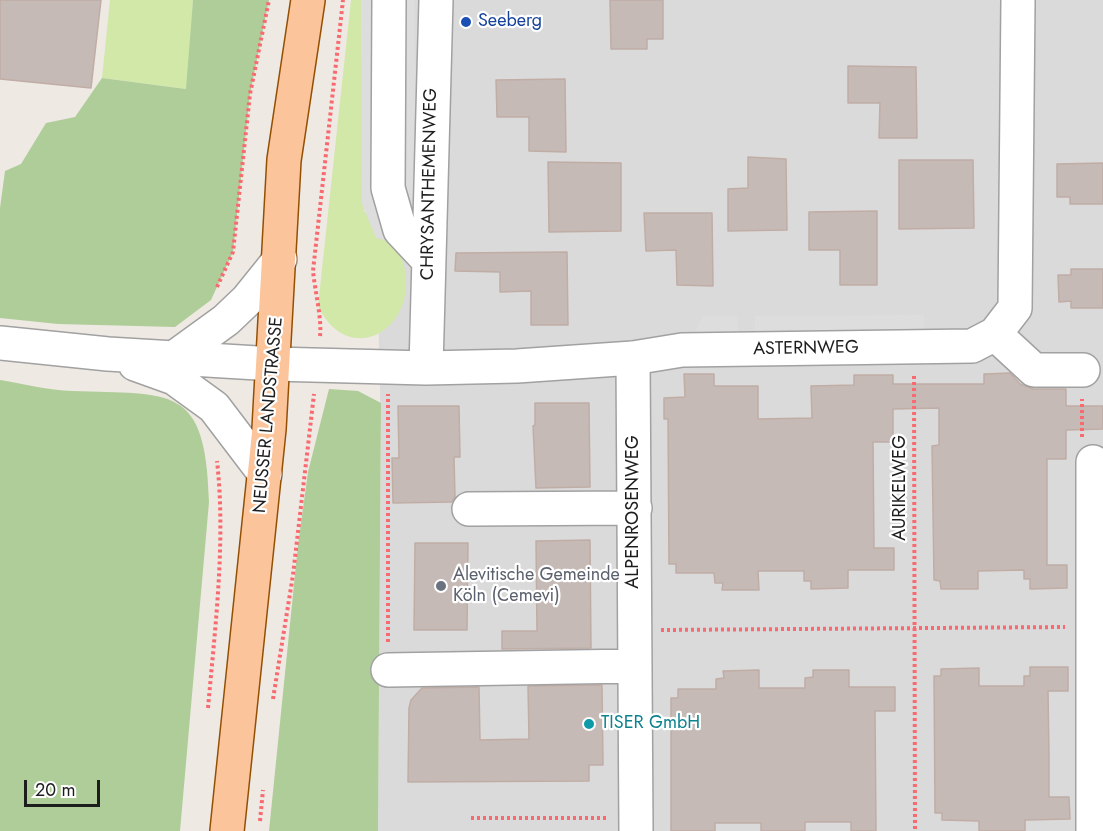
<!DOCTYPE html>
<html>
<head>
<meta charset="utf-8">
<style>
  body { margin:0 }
  #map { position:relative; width:1103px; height:831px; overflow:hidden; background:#eee9e3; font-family:Jost,sans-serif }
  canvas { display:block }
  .scale { position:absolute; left:24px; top:780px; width:76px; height:27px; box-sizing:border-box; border:3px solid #1d1d1d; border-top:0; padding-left:8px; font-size:18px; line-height:21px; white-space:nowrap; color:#1d1d1d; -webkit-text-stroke:4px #fff; paint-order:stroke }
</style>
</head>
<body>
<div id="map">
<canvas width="1103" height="831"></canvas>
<div class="scale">20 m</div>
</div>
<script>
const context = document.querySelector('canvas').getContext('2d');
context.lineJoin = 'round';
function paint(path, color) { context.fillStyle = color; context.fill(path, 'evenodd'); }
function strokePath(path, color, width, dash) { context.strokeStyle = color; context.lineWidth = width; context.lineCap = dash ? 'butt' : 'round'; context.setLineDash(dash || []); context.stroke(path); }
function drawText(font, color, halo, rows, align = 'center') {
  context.font = font + ' Jost,sans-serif'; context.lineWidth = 4.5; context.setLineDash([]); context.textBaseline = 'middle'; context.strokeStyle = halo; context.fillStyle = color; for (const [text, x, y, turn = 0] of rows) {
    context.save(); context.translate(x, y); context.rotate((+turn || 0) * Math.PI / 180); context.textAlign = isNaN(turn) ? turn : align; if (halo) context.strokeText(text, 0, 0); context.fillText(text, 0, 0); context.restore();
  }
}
const residential = new Path2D(`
  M371 0H1103V831H378L381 435Z`);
const grass = new Path2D(`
  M110 0H193L187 89 102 78Z
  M351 0H361L364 211C374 221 389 233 396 245 435 319 352 377 318 306Z`);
const forest = new Path2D(`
  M193 0H269L250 94 233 252 211 300 175 327 58 324 0 318V208L5 171 21 164 46 123 75 117 102 78 186 89Z
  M0 380C24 384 48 390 72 391 172 395 206 383 209 502L180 831H0Z
  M329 389 358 391 381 403 378 831H269L298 545 308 472Z`);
const parking = new Path2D(`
  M361 0H414L417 195 402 204 395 243 376 238 362 204Z
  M924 315 925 336 755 337V316Z
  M703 316H737L738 337 692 338Z`);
const building = new Path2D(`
  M0 0H101L91 88 0 79Z
  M610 0H663V39H647V49H611Z
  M848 66 916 67 917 138H879L880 103H848Z
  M565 79 566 152 529 151V117H497L496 80Z
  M748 157 786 159 787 230 728 231V189L748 188Z
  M899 160H973L974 228 899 229Z
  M548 162 621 163V231L549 232Z
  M1103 163V204H1070V197H1057V164Z
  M877 211V285H840V250H809V212Z
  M644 213H712L713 286 677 285 676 250 646 251Z
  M567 252 568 325H531V291L500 292V272L455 271 456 253Z
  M1071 269H1103V308H1071V301L1059 302 1058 275H1071Z
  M1010 373 1020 384 1033 389H1066V406H1103V429L1066 430V459H1047V565H1067V588L1030 589V579H1024V570L978 571V589H941L940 581 934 580 932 446 939 445V408L893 409V442H873L874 548H894V570H848V588L811 589V581H804V571H758L759 590H722L723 583H715L714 573H676V564H669L668 419H664V398L685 397 684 374H714V386H758V419L812 418 811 386 854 385V375H893V384H984V374Z
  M535 403H589L590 487 536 488 533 426 535 425Z
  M398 406H459L460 457H454L455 497 452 502 393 503 392 458H399Z
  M590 540 591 648 502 649V631H537L536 541Z
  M415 543H468L467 630H414Z
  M1030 667H1068V691H1048L1049 757V797H1069L1070 819 1025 820V831H979V821L942 820V813H935L934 676H941V669L979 668V686H1024V676H1030Z
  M759 670V688H805V678L813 677V670H849V687H895V711H875L876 831H851V822H805V831H761V823H715V831H671V698H678V689H716V679L724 678 723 671Z
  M602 685 603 765H589V781L408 782 409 708 411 700 422 688 479 687 480 740 529 739 528 686Z`);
const path = new Path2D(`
  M217 287 233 252 250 94 269 0
  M320 336C322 319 315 291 313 271L343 0
  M914 376 915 831
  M1082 437V399
  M661 630 1065 627
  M388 642V394
  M273 699 293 575 314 394
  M208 708C215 629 226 540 217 461
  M471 818H608
  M260 821 263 790`);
const minor = new Path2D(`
  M389 0 388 188 400 230 428 260
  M995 334 1034 370H1083
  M0 343 108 354 274 364 426 368 517 366 633 358 682 350 972 346 995 334 1015 308 1018 0
  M175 357 226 320 247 300 280 259
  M633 358 636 831
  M135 364 174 378 214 407 265 474
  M426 368 436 0
  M1093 462V831
  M469 509 635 508
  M388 670 634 666`);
const major = new Path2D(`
  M227 831 269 429 284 160 308 0`);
const markers = [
  [466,22,6,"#1a4fb4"],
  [441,586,6,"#6b7280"],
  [589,724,6,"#0f9aa8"]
];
const transitNames = [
  ["Seeberg",478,22]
];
const streetNames = [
  ["CHRYSANTHEMENWEG",430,184,-89],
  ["ASTERNWEG",806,349,-1],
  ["NEUSSER LANDSTRASSE",269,415,-85],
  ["AURIKELWEG",901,488,-90],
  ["ALPENROSENWEG",634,512,-90]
];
const worshipNames = [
  ["Alevitische Gemeinde",453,576],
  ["Köln (Cemevi)",453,597]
];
const cultureNames = [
  ["TISER GmbH",601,724]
];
paint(residential, '#dbdada');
paint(grass, '#d1e8a9');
paint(forest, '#afcd98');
paint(parking, '#ddd');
paint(building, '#c6bab6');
strokePath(building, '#c0ada5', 1.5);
strokePath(minor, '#a1a1a1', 36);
strokePath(major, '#954f02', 36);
strokePath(path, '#f86a70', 4, [3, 3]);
strokePath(minor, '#fff', 33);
strokePath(major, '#fbc49b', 33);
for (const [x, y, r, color] of markers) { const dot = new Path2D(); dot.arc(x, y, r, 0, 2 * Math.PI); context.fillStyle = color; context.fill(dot); strokePath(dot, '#fff', 2); }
drawText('18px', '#164399', '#fff', transitNames, 'left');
drawText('18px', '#1d1d1d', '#fff', streetNames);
drawText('18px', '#5b616d', '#fff', worshipNames, 'left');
drawText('18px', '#0d838f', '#fff', cultureNames, 'left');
</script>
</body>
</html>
